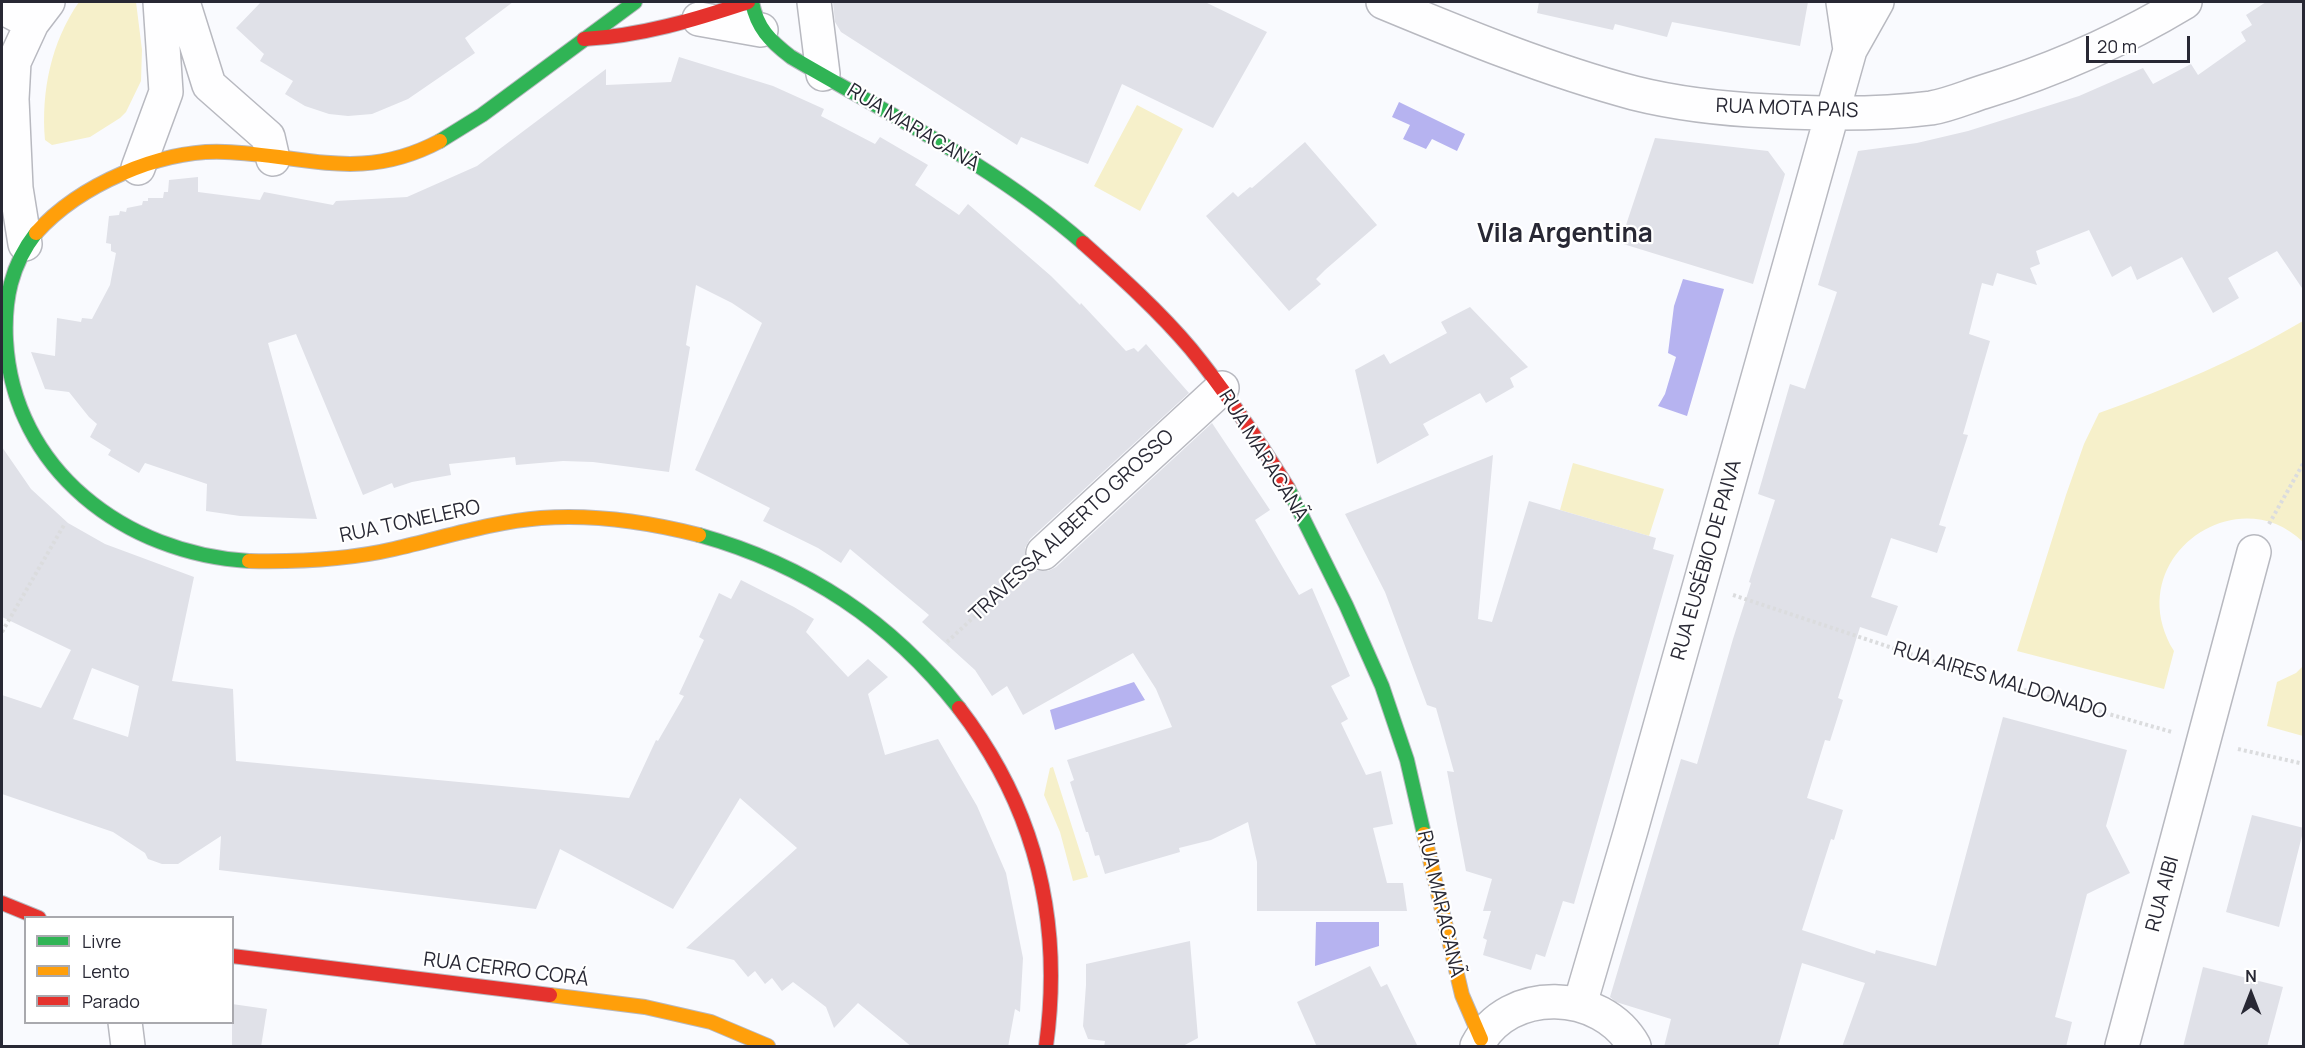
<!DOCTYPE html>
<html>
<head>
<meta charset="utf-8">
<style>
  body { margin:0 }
  #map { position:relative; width:2305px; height:1048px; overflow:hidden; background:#f9fafe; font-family:Manrope,sans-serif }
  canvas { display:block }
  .frame { position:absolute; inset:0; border:3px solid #282834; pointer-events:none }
  .legend { position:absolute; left:24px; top:916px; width:210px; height:108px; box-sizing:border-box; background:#fff; border:2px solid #a9a9ae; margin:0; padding:8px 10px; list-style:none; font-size:18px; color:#282834 }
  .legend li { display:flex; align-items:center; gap:12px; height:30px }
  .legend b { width:30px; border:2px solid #a9a9ae }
  .north { position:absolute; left:2221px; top:964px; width:60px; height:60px; -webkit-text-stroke:4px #fff; paint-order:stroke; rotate:0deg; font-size:16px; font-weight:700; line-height:24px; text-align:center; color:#282834 }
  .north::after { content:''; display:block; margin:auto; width:21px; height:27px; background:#282834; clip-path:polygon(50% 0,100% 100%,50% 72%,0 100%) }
  .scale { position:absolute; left:2086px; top:36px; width:104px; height:27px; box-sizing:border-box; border:3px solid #282834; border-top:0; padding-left:8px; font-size:18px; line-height:21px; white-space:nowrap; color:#282834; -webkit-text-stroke:4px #fff; paint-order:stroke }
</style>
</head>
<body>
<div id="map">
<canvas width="2305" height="1048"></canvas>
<div class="frame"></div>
<ul class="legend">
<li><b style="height:8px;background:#30b455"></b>Livre</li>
<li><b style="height:8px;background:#ff9f0a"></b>Lento</li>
<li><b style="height:8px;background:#e5322d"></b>Parado</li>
</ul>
<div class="north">N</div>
<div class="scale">20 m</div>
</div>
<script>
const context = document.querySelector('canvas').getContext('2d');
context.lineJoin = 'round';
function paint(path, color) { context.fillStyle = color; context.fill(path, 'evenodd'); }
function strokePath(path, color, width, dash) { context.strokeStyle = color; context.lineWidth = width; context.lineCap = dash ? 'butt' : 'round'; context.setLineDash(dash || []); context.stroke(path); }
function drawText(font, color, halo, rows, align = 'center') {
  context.font = font + ' Manrope,sans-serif'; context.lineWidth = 4.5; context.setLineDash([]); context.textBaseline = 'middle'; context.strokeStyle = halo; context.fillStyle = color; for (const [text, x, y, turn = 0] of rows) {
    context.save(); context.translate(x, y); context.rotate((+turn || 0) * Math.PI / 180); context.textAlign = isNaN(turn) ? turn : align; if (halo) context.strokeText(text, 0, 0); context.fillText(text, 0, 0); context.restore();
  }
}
const green = new Path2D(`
  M79 2H136L142 50 141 81 126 112 120 118 90 137 52 145 45 140C41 92 51 42 79 2Z
  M1137 105 1183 129 1140 211 1094 186Z
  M2303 321V542C2235 476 2119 561 2174 651L2164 689 2017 651 2066 495 2084 444 2099 413C2169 388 2239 359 2303 321Z
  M1573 463 1664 489 1649 536 1560 510Z
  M2303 666V736L2267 726 2277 682 2296 673Z
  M1053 767 1088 877 1073 881 1060 832 1044 795 1050 768Z`);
const water = new Path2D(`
  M1399 102 1465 134 1457 151 1432 139 1426 149 1403 139 1410 125 1392 117Z
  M1683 279 1724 289 1687 416 1658 406 1665 394 1676 357 1668 353 1674 306Z
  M1134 682 1145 700 1055 730 1050 710Z
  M1316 922H1379V946L1315 966Z`);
const building = new Path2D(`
  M261 2H513L465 38 475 53 408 99 372 114 348 116 329 114 305 106 285 94 293 81 260 61 264 54 236 28Z
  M833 2H1205L1267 32 1213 128 1122 84 1088 164 1021 137 1017 145 841 32 835 22Z
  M1539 2H1808L1800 46 1672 22 1667 37 1615 24 1613 30 1537 13Z
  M2266 2H2304V291L2277 251 2228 278 2239 298 2213 313 2182 257 2137 280 2131 266 2112 277 2089 230 2036 251 2040 264 2030 268 2037 285 1997 273 1993 286 1982 283 1969 334 1990 341 1963 434 1968 435 1939 525 1946 527 1937 553 1891 538 1871 597 1898 606 1887 636 1860 627 1838 698 1843 700 1830 741 1825 740 1807 798 1843 810 1834 840 1831 839 1802 930 1875 954 1876 950 1936 966 2003 717 2127 750 2106 826 2130 873 2087 894 2055 1017 2072 1022 2066 1047H1842L1865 983 1802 963 1778 1047H1664L1671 1019 1616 1002 1610 997 1681 759 1697 764 1733 639 1751 583 1749 582 1775 500 1758 494 1790 384 1805 389 1837 292 1818 285 1858 151 1917 143 1968 131 2079 96 2143 68 2153 84 2191 64 2198 75 2246 41 2241 32 2252 25 2246 15Z
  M679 57 773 86 824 109 821 116 875 144 880 137 928 165 915 185 959 215 968 204 1051 276 1080 305 1081 303 1126 351 1134 348 1138 352 1146 344 1189 393 1030 539 1025 548V558L1030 566 1038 571H1048L1056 567 1212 423 1270 510 1255 520 1299 595 1312 588 1350 676 1331 686 1348 719 1341 723 1366 775 1381 771 1393 824 1373 828 1387 883H1403L1407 911H1257V862L1248 822 1211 840 1179 848 1180 852 1105 874 1099 855 1095 856 1088 832H1086L1070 782 1074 780 1067 760 1172 727 1156 689 1133 653 1023 715 1007 686 992 696 975 670 922 622 929 615 850 549 841 563 818 548 763 521 770 508 695 470 762 323 732 303 696 285 686 345 690 347 669 472 593 462 563 461 516 465 515 457 449 464 451 475 412 482 394 488 392 483 363 495 296 334 268 343 317 519 240 516 206 511 207 484 145 463 139 473 108 455 111 450 90 437 97 424 89 417 69 392 45 389 31 352 55 356 57 318 81 322 82 318 92 319 110 285 116 253 111 251V244L106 243 109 216 119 215 120 211 126 212 127 208 142 205 143 201H148V198H163L164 192H168L169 180 198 177V192L260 200 264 192 333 205 336 201 407 197 477 166 606 69V85L671 82Z
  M1655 138 1768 151 1785 174 1753 284 1620 243Z
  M1305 142 1377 225 1325 270 1316 279 1321 284 1289 311 1206 216 1233 192 1238 197 1250 187 1252 188Z
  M1470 307 1528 367 1510 378 1514 387 1486 403 1480 393 1423 424 1429 435 1377 464 1355 370 1384 354 1390 364 1447 333 1441 322Z
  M2 447 31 489 68 523 105 544 194 577 172 681 233 689 236 761 629 798 656 740 658 741 684 696 679 694 704 640 699 637 719 593 731 599 741 580 794 607 814 619 806 632 848 677 868 659 888 677 868 694 885 755 938 739 977 806 1006 873 1023 958 1020 1012 1015 1009 1008 1047H912L858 1003 834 1028 826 1007 793 982 782 991 772 978 765 984 755 971 748 977 734 960 686 948 797 848 740 798 673 909 560 849 536 909 219 870 221 836 178 864H162L148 859 145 853 113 832 2 794V695L41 708 71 650 2 617ZM92 668 139 686 128 737 73 719Z
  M1493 455 1478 619 1492 622 1529 501 1656 538 1653 549 1674 555 1574 904 1563 901 1545 957 1536 954 1531 970 1483 955 1487 940 1483 938 1491 911H1483L1492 879 1466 871 1447 771 1454 772 1436 708 1427 705 1385 592 1345 514Z
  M2252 815 2304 828 2279 927 2226 912Z
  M1190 941 1198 1038 1181 1047H1104L1105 1041 1088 1039 1083 1026 1086 985V964Z
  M1370 966 1381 987 1387 984 1418 1047H1317L1297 1002Z
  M2203 967 2283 987 2267 1047H2183Z
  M232 1004 267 1009 261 1047H232Z`);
const path = new Path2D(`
  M2269 524 2304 462
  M1733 595 1989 680 2172 732
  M2 632 64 525
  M947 642 1018 576
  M2238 749 2304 764`);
const street = new Path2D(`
  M183 2 209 85 268 137 273 159
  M814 2 823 74
  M1383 2C1465 36 1548 70 1634 93 1678 104 1724 109 1769 111 1823 114 1877 115 1931 108 1949 105 1967 97 1983 92 2054 70 2122 40 2185 2
  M1843 2 1850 50
  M2 7 32 23
  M699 19 761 30
  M138 168 166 92 160 2
  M25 244 16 188 12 99 14 62 32 23 48 2
  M1043 553 1222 388
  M1580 1004 1631 830 1850 50 1877 2
  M125 1022 128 1046
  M1477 1046C1508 985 1602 989 1634 1046
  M2122 1046 2254 552`);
const fast = new Path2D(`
  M752 2C757 28 770 41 791 57 890 115 996 167 1083 243
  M440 141 482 115 635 2
  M36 233C11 265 4 300 6 340 13 470 126 554 249 561
  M1288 488 1346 605 1382 686 1407 760 1424 834
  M699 535C806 565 891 621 959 708`);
const slow = new Path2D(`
  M36 233C79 185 161 149 225 152 307 155 361 183 440 141
  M249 561C298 562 347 560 394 549 443 538 491 522 541 518 594 514 648 522 699 535
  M1424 834 1462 995 1481 1039
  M550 995 645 1007 711 1022 768 1046`);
const jam = new Path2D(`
  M584 39C641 36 694 20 748 2
  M1083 243C1120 276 1159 311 1191 349 1227 393 1258 440 1288 488
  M959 708C1036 808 1063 922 1046 1046
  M2 903 39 918
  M232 956 550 995`);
const streetNames = [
  ["RUA MOTA PAIS",1787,109,2],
  ["RUA MARACANÃ",913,128,31],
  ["RUA MARACANÃ",1263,456,58],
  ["RUA TONELERO",410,522,-12],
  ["TRAVESSA ALBERTO GROSSO",1072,526,-43],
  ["RUA EUSÉBIO DE PAIVA",1707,560,-74],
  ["RUA AIRES MALDONADO",2000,681,17],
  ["RUA AIBI",2163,894,-75],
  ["RUA MARACANÃ",1440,904,77],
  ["RUA CERRO CORÁ",506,970,7]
];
const districtNames = [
  ["Vila Argentina",1565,235]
];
paint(green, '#f6f0ca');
paint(water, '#b6b3f0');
paint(building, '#e0e1e8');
strokePath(street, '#b8b9c0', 36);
strokePath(fast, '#b8b9c0', 16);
strokePath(slow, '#b8b9c0', 16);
strokePath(jam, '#b8b9c0', 16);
strokePath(path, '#dbdcde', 4, [3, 3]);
strokePath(street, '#fefeff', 33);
strokePath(fast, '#30b455', 14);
strokePath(slow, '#ff9f0a', 14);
strokePath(jam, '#e5322d', 14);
drawText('20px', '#282834', '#fff', streetNames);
drawText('bold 26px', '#282834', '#fff', districtNames);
</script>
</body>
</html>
